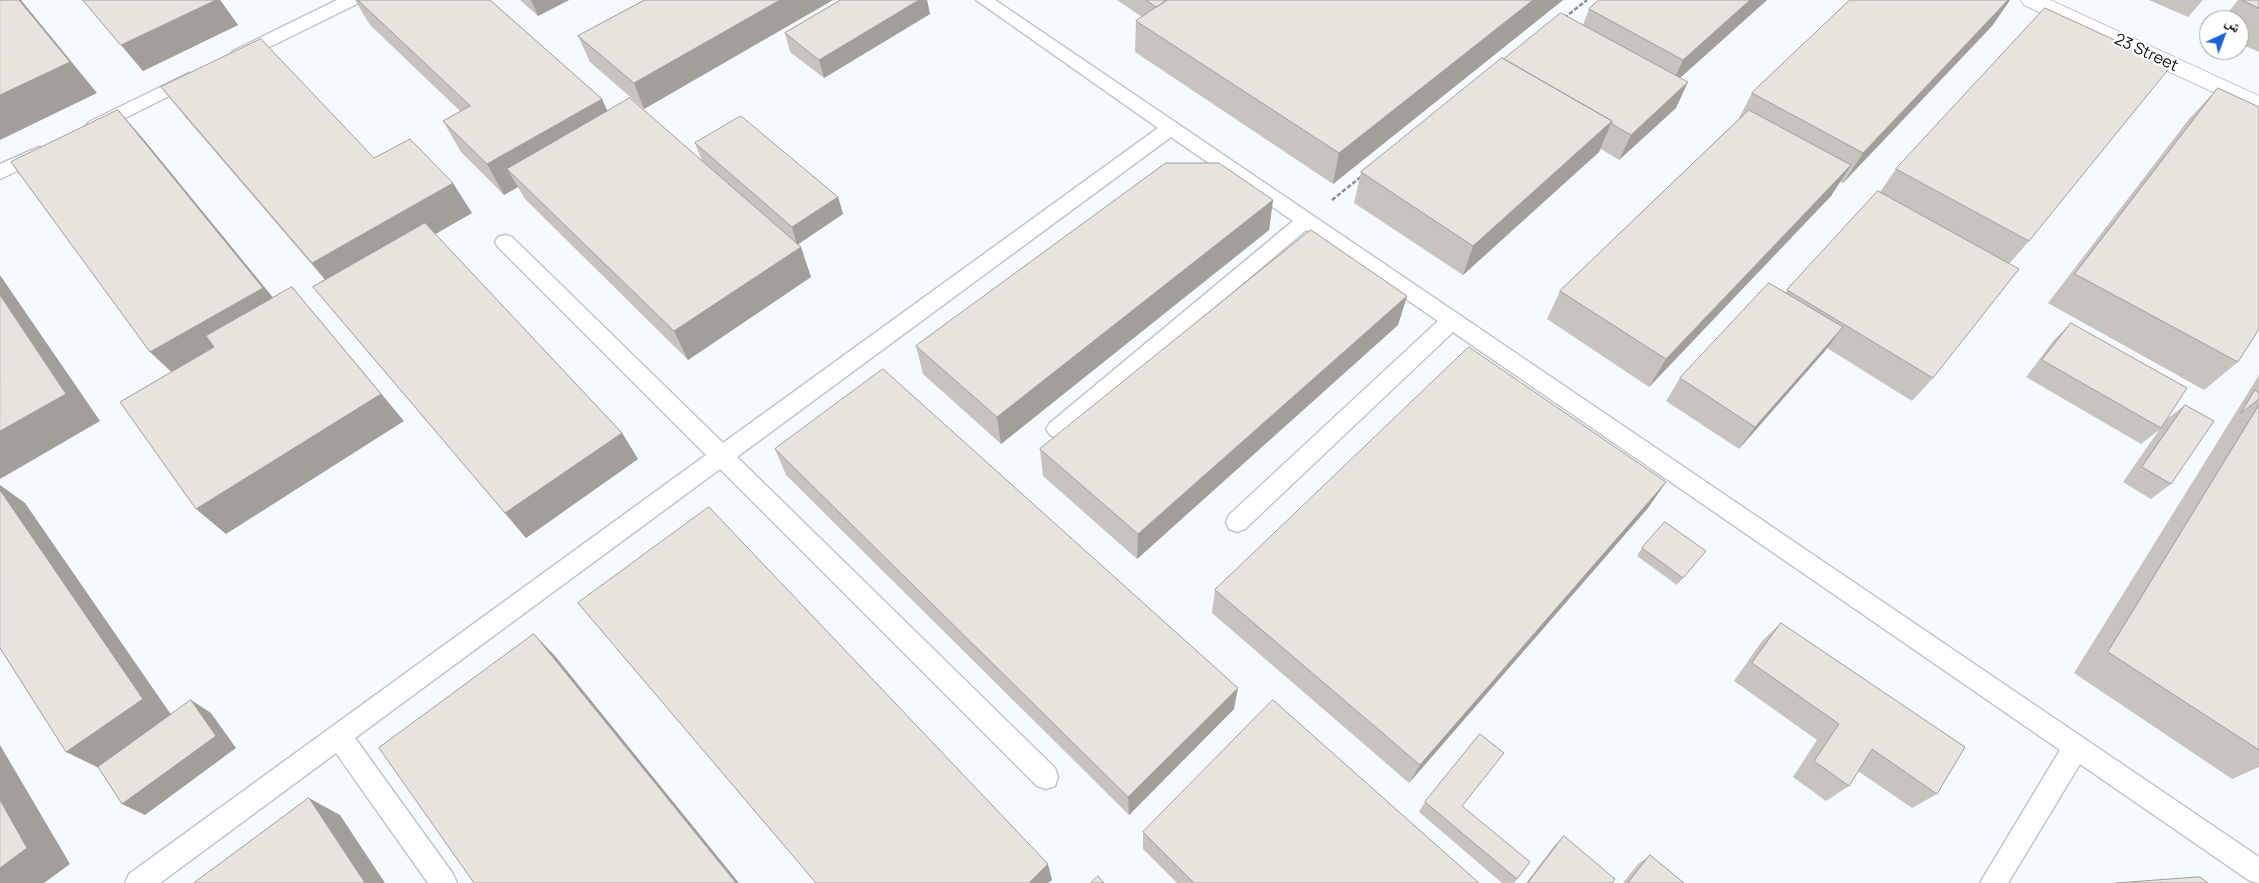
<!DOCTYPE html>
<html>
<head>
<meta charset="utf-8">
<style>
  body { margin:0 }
  #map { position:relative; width:2259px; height:883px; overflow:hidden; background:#f4faff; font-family:Manrope,"Noto Naskh Arabic",sans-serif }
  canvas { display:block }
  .north { position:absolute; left:2199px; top:10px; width:50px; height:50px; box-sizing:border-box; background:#fff; border:1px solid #9d9e9e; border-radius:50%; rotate:43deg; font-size:14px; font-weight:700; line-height:20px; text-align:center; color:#0a0c0d }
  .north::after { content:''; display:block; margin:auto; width:18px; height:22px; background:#1b64cf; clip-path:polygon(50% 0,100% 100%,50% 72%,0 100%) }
</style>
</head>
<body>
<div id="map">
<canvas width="2259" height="883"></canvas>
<div class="north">ش</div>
</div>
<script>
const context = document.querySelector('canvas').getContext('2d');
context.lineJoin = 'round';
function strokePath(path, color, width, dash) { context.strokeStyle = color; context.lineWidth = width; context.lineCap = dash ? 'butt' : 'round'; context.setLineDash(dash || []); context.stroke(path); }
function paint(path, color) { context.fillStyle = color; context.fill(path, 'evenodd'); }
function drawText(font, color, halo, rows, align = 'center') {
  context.font = font + ' Manrope,sans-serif'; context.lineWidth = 4.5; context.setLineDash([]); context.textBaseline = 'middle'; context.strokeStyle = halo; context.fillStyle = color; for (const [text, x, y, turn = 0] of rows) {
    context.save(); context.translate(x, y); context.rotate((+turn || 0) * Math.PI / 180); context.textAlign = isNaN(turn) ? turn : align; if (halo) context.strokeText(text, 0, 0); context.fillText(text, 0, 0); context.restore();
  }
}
const path = new Path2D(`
  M1564 18 1587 0
  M1332 200 1362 176`);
const service = new Path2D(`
  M337 0H359L357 4 245 59H233L230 55 233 51Z
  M976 0H995L2259 857V883L2250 881 2080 764 2008 883H1980L2060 750 1453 332 1245 529 1237 532 1229 529 1226 522 1229 515 1438 321 1306 230 1064 435 1057 438 1050 435 1046 429 1050 423 1293 221 1171 137 737 457 1055 768 1058 777 1055 786 1046 789 1037 786 720 469 355 738 453 874 457 883H428L336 753 160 883H125L129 874 706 455 498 247 495 242 498 237 505 235 512 237 723 443 1158 128Z
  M189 73 195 75 198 79 195 83 101 130 95 132 89 130 86 126 89 122Z
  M39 147 45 148 48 153 45 158 0 179V164Z`);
const tertiary = new Path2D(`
  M2021 0H2050L2259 96V113L2024 5Z`);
const wall = new Path2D(`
  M83 0H220L238 25 143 71Z
  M355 0H490L602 99 607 111 702 161 695 143 838 197 843 214 798 244 811 277 688 360 525 199 518 187 504 195 461 152 443 121 460 111 370 25Z
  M520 0H569L538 16Z
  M645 0H833L644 109 590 62 578 36Z
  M841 0H927L930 14 824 78 790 52 785 33Z
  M1117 0H1563L1333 184 1135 52 1136 21 1142 17Z
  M1767 0 1680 78 1676 108 1619 160 1601 149 1599 152 1463 275 1354 203 1361 172 1504 59 1583 25 1589 9Z
  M2008 0H2010L1992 26 1843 183 1840 182 1831 196 1649 387 1547 319 1560 291 1738 120 1752 93Z
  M2149 0H2203L2188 17Z
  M2238 0H2259V52L2239 43V20H2222Z
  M161 87 472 213 435 234 622 433 638 459 526 538 313 287 325 280 186 118Z
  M2218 88 2238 362 2204 390 2048 303 2189 119Z
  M1896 169 2029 241 2010 263 1933 378 1912 401 1827 348 1739 449 1666 401 1680 378 1785 293 1880 192Z
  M1273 200 1269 230 1001 444 923 374 916 346Z
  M1407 296 1398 325 1137 559 1043 476 1040 449Z
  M2071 323 2167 419 2185 405 2171 484 2151 499 2123 482 2159 430 2141 444 2026 377 2054 340Z
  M2259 375V767L2232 779 2074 673Z
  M775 449 1234 709 1129 815 786 475Z
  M1666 482 1648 508 1409 783 1212 613 1215 590Z
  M1642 548 1706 551 1677 585 1637 556Z
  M1781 623 1937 794 1912 808 1858 771 1849 786 1826 801 1793 777 1817 740 1734 681 1762 641Z
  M1495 764 1462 806 1517 879 1514 883H1502L1419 812 1425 802Z
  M1143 832 1479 883H1177L1143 849Z
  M1564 836 1612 883H1526L1554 846Z
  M1650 855 1684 883H1623L1638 864Z`);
const shadedWall = new Path2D(`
  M19 0H21L97 93 0 140V95Z
  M216 0H220L238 25 143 71 121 45Z
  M531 0H569L538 16Z
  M780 0H833L644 109 634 83Z
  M919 0H927L930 14 824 78 819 60Z
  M1533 0H1563L1333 184 1339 153Z
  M1750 0H1767L1671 86 1683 60Z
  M2008 0H2010L1992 26 1843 183 1863 153Z
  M1688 82 1676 108 1619 160 1631 135Z
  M602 99 616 130 507 169 518 187 504 195 487 164Z
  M118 110 145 141 289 317 180 380 150 352Z
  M1612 121 1599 152 1463 275 1473 246Z
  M1851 165 1831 196 1649 387 1666 359Z
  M453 183 472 213 335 292 312 263Z
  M838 197 843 214 797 245 792 227Z
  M1273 200 1269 230 1001 444 997 417Z
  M801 247 811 277 688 360 674 331Z
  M0 275 100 421 0 479Z
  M292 287 404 421 226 534 196 509Z
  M1407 296 1398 325 1137 559 1138 534Z
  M1843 327 1825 351 1739 449 1755 427Z
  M622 433 638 459 526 538 505 513Z
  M1666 482 1648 508 1409 783 1420 765Z
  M0 485 25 503 172 716 99 768 66 752 0 490Z
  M534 634 555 656 739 883H736Z
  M1238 688 1234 709 1129 815 1128 797Z
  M191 700 211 713 236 748 145 815 122 804Z
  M0 745 70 864 44 883H0Z
  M309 798 340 815 385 883H365Z
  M1048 864 1052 880 1048 883H1029Z`);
const building = new Path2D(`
  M0 0H19L70 62 0 95Z
  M83 0H216L121 45Z
  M358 0H490L602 99 487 164 443 121 470 106Z
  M645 0H780L634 83 578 36Z
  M841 0H919L819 60 785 33Z
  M1146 0H1167L1157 7Z
  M1167 0H1533L1339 153 1136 21Z
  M1599 0H1750L1683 60 1589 9Z
  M1850 0H2008L1863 153 1752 93Z
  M2242 0H2259V8Z
  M2045 8 2171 66 2029 241 1896 169Z
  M1561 13 1688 82 1631 135 1612 124V121L1504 59Z
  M261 39 374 158 410 139 453 183 312 263 161 87Z
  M1502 58 1612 121 1473 246 1361 172Z
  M2218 88 2259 107V329L2238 362 2075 274Z
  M630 98 801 247 674 331 507 169Z
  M118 110 263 288 150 352 11 162Z
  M1749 110 1851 165 1666 359 1560 291Z
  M741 116 838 197 792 227 695 143Z
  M1166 163H1219L1273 200 997 417 916 346Z
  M1878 191 2019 269 1933 378 1787 290Z
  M425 223 622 433 505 513 313 287Z
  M1311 230 1407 296 1138 534 1040 449Z
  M1769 283 1843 327 1755 427 1680 378Z
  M292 287 381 394 196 509 120 402 214 347 206 336Z
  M0 295 66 394 0 431Z
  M2071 323 2187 388 2161 428 2042 360Z
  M1469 347 1666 482 1420 765 1215 590Z
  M883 369 1238 688 1128 797 775 449Z
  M2255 390 2259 393V399L2241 413Z
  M2185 405 2214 421 2171 484 2142 467Z
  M2259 405V750L2108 652Z
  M0 490 143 699 66 752 0 648Z
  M709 507 1048 864 1029 883H816L578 603Z
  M1665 522 1706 551 1683 578 1642 548Z
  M1781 623 1965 747 1937 794 1872 749 1849 786 1814 761 1839 724 1752 663Z
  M534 634 736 883H474L379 748Z
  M191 700 216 736 122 804 98 767Z
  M1273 700 1479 883H1194L1143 832Z
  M1480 734 1504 753 1462 806 1530 862 1517 879 1425 802Z
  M309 798 365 883H194Z
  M0 800 27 848 0 868Z
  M1564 836 1615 879 1612 883H1528Z
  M1650 855 1684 883H1628Z
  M1098 876 1104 883H1091Z
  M2200 877 2208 883H2116Z`);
const streetNames = [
  ["23 Street",2146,53,25]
];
strokePath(service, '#c1c6cb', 3);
strokePath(tertiary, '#c1c6cb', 2);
strokePath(path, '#8b8f92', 2.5, [4.5, 2]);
paint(service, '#fff');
paint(tertiary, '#fff');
paint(wall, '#c7c3be');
paint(shadedWall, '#a29f9b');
paint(building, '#e7e3dd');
strokePath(building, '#a29f9b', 1);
drawText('16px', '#0a0c0d', '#fff', streetNames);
</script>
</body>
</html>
